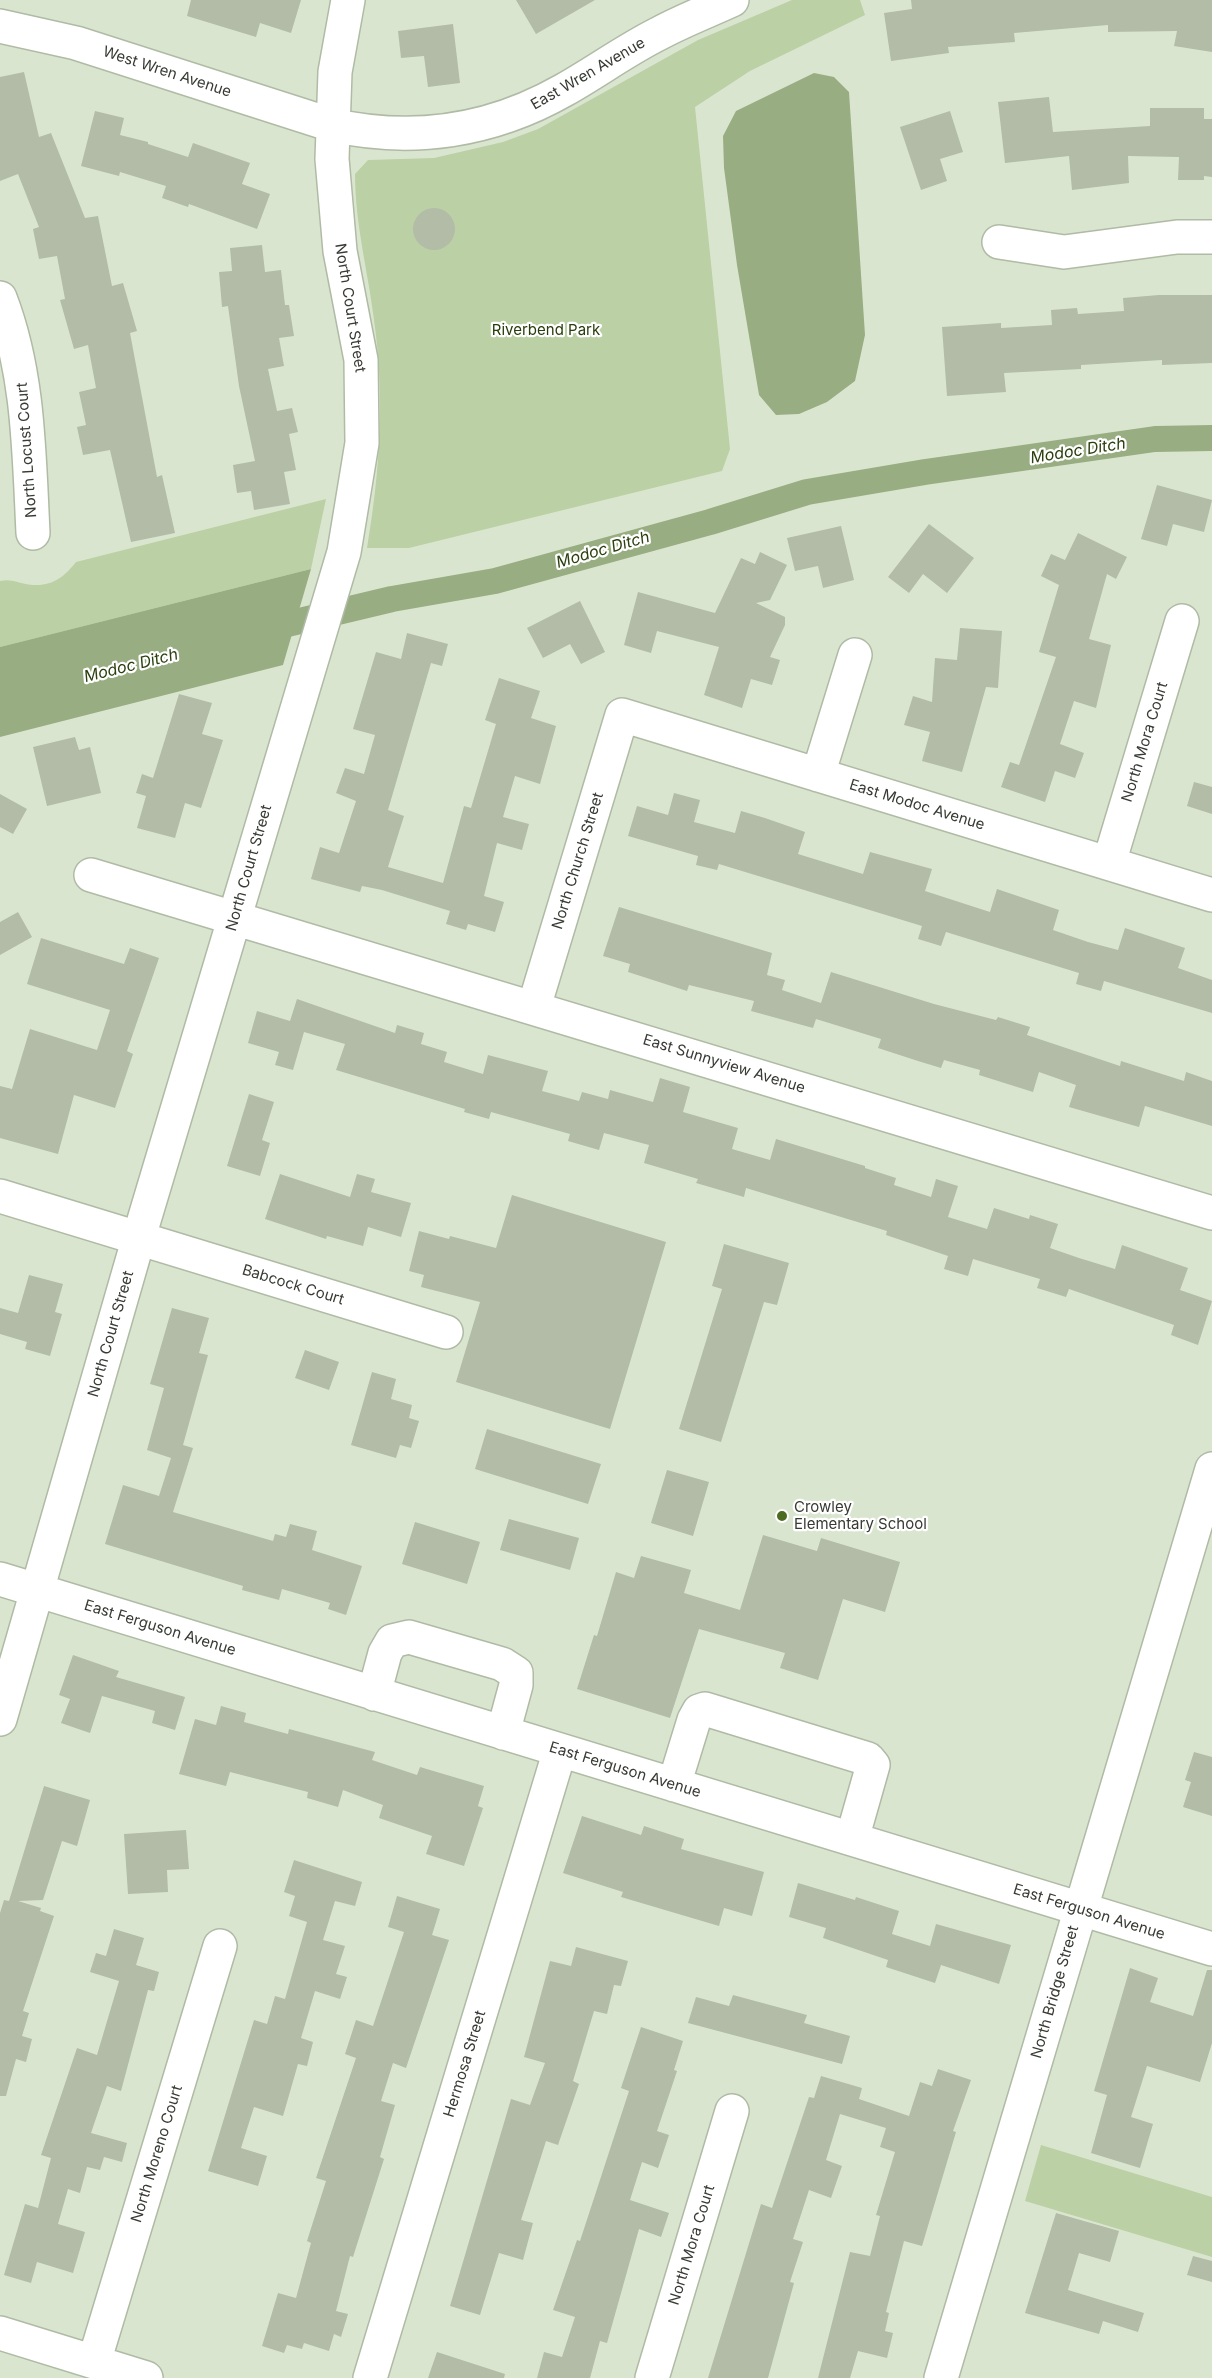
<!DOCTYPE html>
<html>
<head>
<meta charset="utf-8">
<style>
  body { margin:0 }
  canvas { display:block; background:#dae5cf }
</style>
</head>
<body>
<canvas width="1212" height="2378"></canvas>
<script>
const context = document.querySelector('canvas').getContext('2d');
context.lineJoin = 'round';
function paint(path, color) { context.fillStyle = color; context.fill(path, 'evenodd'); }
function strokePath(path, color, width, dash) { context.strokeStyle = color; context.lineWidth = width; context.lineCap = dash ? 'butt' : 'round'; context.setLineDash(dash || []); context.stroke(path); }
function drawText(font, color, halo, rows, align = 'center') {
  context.font = font + ' Inter,sans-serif'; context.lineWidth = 4.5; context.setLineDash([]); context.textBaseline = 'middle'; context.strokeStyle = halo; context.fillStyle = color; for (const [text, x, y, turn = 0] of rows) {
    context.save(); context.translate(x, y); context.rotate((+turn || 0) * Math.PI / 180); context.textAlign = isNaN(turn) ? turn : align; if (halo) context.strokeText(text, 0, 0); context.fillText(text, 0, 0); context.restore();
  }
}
const green = new Path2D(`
  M792 0H860L865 15 750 71 695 107 730 449 722 471 409 548H367C380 471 385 397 374 320 368 271 355 224 355 174L368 160 434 158 503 142 538 129 698 40Z
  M326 499 311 569 0 647V581C13 578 22 585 34 585 53 586 65 576 76 562Z
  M1041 2145 1212 2197V2257L1025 2201Z`);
const water = new Path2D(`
  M814 73 834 77 849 92 865 335 855 381 827 402 799 414 776 415 759 395 737 265 724 168 723 136 736 111Z
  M311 569 283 665 0 737V647Z`);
const canal = new Path2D(`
  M262 630 392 599 495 581 710 522 807 492 925 472 1155 439 1212 438`);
const building = new Path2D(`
  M191 0H301L291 33 260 23 256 37 187 16Z
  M516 0H595L536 34Z
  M911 0H1212V52L1174 46 1177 31 1108 32V25L1014 33 1015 42 948 47 949 53 891 61 884 13 912 9Z
  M453 24 460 83 428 87 424 56 401 58 398 31Z
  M24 72 39 137 51 133 85 218 98 216 112 286 123 283 137 331 130 333 157 477 162 475 175 533 131 542 110 450 83 455 77 427 86 425 79 392 96 388 88 345 74 349 60 300 65 299 57 256 39 259 33 229 39 227 18 174 0 181V77Z
  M1049 97 1053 132 1150 126V108H1204V119H1212V177L1204 176V180H1178L1179 157 1128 156 1129 183 1072 190 1069 156 1005 163 998 102Z
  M95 111 124 118 120 135 148 142V144L188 157 193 143 250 163 242 184 270 194 257 229 189 204 188 207 162 198 166 186 120 172 119 176 81 166Z
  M950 111 963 152 940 159 947 181 921 190 900 127Z
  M413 229a21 21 0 1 1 42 0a21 21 0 1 1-42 0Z
  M262 245 265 272 281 270 285 305H289L294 336 279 338 284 366 268 369 277 411 292 408 298 432 289 434 296 470 284 472 290 504 254 510 251 491 237 493 233 465 255 461 239 386 228 306 222 307 219 272 232 271 230 248Z
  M1159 295H1212V363L1162 365V360L1081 365V369L1004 373 1006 392 947 396 942 327 1001 323V328L1052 325 1051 310 1077 308 1078 314 1124 311 1123 298Z
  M1157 485 1212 500 1204 532 1173 524 1167 546 1141 539Z
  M929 524 974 558 947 593 923 574 909 593 888 577Z
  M841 526 854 580 823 588 818 566 795 571 787 538Z
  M1078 533 1127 557 1116 579 1107 574 1089 639 1111 645 1096 708 1074 701 1060 744 1084 753 1075 778 1055 771 1045 802 1001 787 1010 762 1019 765 1056 657 1039 652 1059 585 1041 576 1051 554 1065 560Z
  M760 552 787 565 770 600 756 603 785 617V625L770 657 780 660 772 685 751 679 742 708 704 695 719 647 657 631 651 653 624 645 638 592 715 613 741 558 755 564Z
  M580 601 605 652 581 664 570 644 543 658 527 628Z
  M960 628 1002 631 998 688 986 687 962 772 922 761 930 732 904 725 913 696 932 702 935 658 957 660Z
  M407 633 448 644 442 666 431 663 388 810 404 816 388 867 443 883 464 806 471 808 496 724 485 720 499 678 540 691 531 718 556 726 540 784 515 776 503 817 529 824 522 850 497 843 484 896 504 902 495 932 468 924 466 930 446 924 450 911 382 890 362 886 360 892 311 879 320 847 339 853 356 801 336 793 345 768 364 774 375 735 353 729 376 652 401 659Z
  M179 694 212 703 202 734 223 740 201 808 185 803 175 838 137 828 146 796 136 793 142 774 153 778Z
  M75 737 79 750 90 747 101 793 47 806 33 747Z
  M1194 782 1212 787V814L1187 806Z
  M674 793 700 800 694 822 735 833 741 811 765 818 805 832 798 854 863 874 870 852 932 869 925 891 990 912 997 889 1059 910 1053 930 1088 942 1118 950 1125 928 1185 948 1178 968 1212 980V1013L1104 981 1101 991 1076 984 1079 973 946 932 941 946 918 939 922 926 719 864 717 870 696 865 698 856 628 836 637 806 668 815Z
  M0 794 27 809 13 834 0 827Z
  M619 907 772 953 767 975 785 980 782 990 821 1003 831 972 934 1004 996 1020 998 1017 1030 1027 1027 1035 1120 1066 1121 1061 1184 1081 1186 1072 1212 1081V1126L1145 1106 1139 1127 1069 1107 1076 1085 1039 1072 1033 1092 979 1075 980 1070 944 1060 941 1068 918 1061 878 1048 881 1039 816 1019 813 1028 751 1011 754 1001 689 985 687 991 628 972 630 964 603 956Z
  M18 912 32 937 0 955V922Z
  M41 938 124 964 130 948 159 958 127 1051 133 1054 115 1108 74 1095 58 1154 0 1138V1086L12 1089 30 1029 97 1050 110 1010 27 984Z
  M297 999 395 1033 397 1025 424 1033 421 1044 447 1052 444 1062 483 1074 488 1055 548 1071 542 1091 579 1101 582 1092 608 1099 610 1090 653 1102 660 1078 690 1087 683 1112 738 1128 732 1149 770 1160 776 1139 865 1166V1168L896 1178 894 1185 931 1197 936 1179 958 1186 948 1217 987 1229 994 1208 1029 1219 1030 1215 1058 1224 1050 1248 1079 1258 1115 1269 1122 1245 1188 1268 1180 1290 1212 1301 1198 1345 1171 1335 1174 1325 1069 1289 1066 1297 1037 1288 1040 1279 973 1259 968 1276 944 1269 948 1256 886 1235 887 1231 746 1188 744 1197 696 1183 698 1179 644 1163 649 1145 604 1133 599 1150 568 1141 570 1134 491 1112 489 1119 464 1112 465 1109 336 1070 345 1044 304 1032 293 1070 275 1065 279 1052 248 1043 257 1011 290 1021Z
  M249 1094 274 1102 262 1140 270 1143 260 1176 227 1166Z
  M280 1174 350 1197 357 1174 375 1179 371 1192 411 1203 401 1237 368 1227 363 1246 327 1236 326 1239 265 1219Z
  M512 1195 666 1242 610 1429 456 1382 480 1302 421 1287 424 1275 409 1271 419 1231 449 1239 450 1236 496 1248Z
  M724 1244 789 1263 777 1305 764 1302 721 1442 679 1429 722 1289 712 1286Z
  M29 1275 63 1284 55 1312 62 1314 50 1356 25 1349 27 1342 0 1334V1308L18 1313Z
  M172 1308 209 1318 199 1353 208 1355 183 1445 193 1448 173 1512 273 1541 275 1534 286 1537 290 1524 317 1531 312 1550 362 1566 346 1615 328 1609 330 1603 282 1589 279 1600 242 1590 243 1586 105 1544 123 1485 159 1496 171 1458 147 1450 164 1388 150 1384Z
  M305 1350 339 1362 329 1390 295 1378Z
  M372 1372 396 1379 391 1399 412 1405 409 1418 419 1421 411 1448 400 1445 396 1458 351 1445Z
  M487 1429 601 1464 588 1504 475 1469Z
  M667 1470 709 1482 693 1536 651 1523Z
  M509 1519 579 1538 570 1570 500 1550Z
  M415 1522 480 1542 467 1584 402 1564Z
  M763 1535 817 1551 821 1538 900 1562 885 1612 843 1599 818 1680 780 1668 785 1653 699 1629 670 1718 577 1689 594 1635 597 1636 616 1572 634 1578 641 1556 691 1570 684 1593 740 1610Z
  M73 1655 119 1671 116 1677 185 1697 175 1730 152 1723 155 1711 102 1696 90 1733 61 1723 70 1699 59 1695Z
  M221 1706 246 1713 244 1722 288 1734 289 1729 375 1752 372 1760 417 1775 420 1767 484 1786 478 1806 483 1808 464 1866 426 1854 432 1836 379 1818 383 1805 343 1790 338 1807 307 1798 308 1792 230 1772 226 1786 179 1774 195 1719 216 1725Z
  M1194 1752 1212 1757V1816L1183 1807 1191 1782 1185 1780Z
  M44 1786 90 1800 77 1846 62 1841 43 1900 18 1901 41 1908 40 1911 54 1916 23 2011 29 2013 22 2036 32 2039 26 2062 16 2059 6 2096H0V1913L4 1900 9 1901Z
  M582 1816 641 1835 644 1826 684 1839 681 1849 764 1872 752 1916 724 1908 719 1926 621 1897 623 1892 563 1873Z
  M186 1830 189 1869 167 1870 168 1892 128 1894 124 1834Z
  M294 1860 362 1882 355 1906 335 1901 323 1940 345 1946 336 1974 347 1977 340 1999 315 1991 301 2038 313 2042 307 2066 298 2064 283 2116 254 2107 241 2148 267 2156 258 2186 208 2171 254 2020 267 2024 275 1996 285 1999 307 1922 289 1916 295 1896 284 1892Z
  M798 1883 855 1900 856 1897 899 1911 892 1934 930 1946 936 1924 1011 1945 999 1984 941 1965 935 1983 886 1967 888 1960 823 1938 826 1928 789 1917Z
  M397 1896 440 1909 432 1935 449 1940 406 2068 393 2063 381 2101 395 2105 380 2157 384 2159 353 2257 350 2256 336 2311 348 2314 341 2337 334 2334 329 2351 304 2343 302 2349 287 2345 284 2353 262 2346 278 2293 296 2298 311 2243 307 2241 326 2181 316 2178 356 2058 345 2054 356 2020 373 2026 404 1932 388 1927Z
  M114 1929 144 1938 136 1965 159 1972 154 1991 148 1990 121 2091 107 2086 91 2133 127 2143 122 2162 104 2157 100 2170 87 2167 80 2193 68 2189 58 2224 85 2232 73 2273 37 2262 31 2283 4 2275 25 2204 38 2208 51 2158 41 2155 77 2048 97 2055 119 1981 90 1972 96 1953 106 1956Z
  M576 1947 628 1961 621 1986 614 1985 607 2014 594 2011 573 2081 579 2084 558 2145 546 2141 521 2220 533 2223 523 2260 499 2253 480 2315 450 2306 511 2099 530 2105 545 2063 524 2057 550 1961 571 1966Z
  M1130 1968 1158 1978 1150 2002 1193 2016 1207 1970H1212V2043L1200 2082 1147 2066 1131 2117 1153 2124 1140 2168 1091 2153 1107 2095 1094 2091Z
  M733 1995 807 2015 804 2023 850 2036 842 2064 688 2023 696 1997 729 2006Z
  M641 2027 683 2041 674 2070 677 2071 657 2131 669 2135 658 2168 642 2162 630 2200 669 2213 661 2237 639 2229 607 2343 600 2341 590 2378H537L544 2352 562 2357 575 2317 553 2310 577 2240 580 2241 629 2091 621 2088Z
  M938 2069 971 2080 953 2131 956 2132 922 2246 904 2241 886 2312 889 2313 885 2331 893 2333 887 2358 858 2351 850 2378H818L850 2252 870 2256 880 2216 876 2215 895 2152 880 2147 886 2128 840 2114 826 2160 842 2166 831 2198 809 2190 793 2239 803 2242 790 2282 794 2283 768 2378H708L761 2204 772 2208 809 2097 814 2098 821 2076 862 2088 859 2099 909 2116 920 2082 932 2086Z
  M1056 2213 1119 2231 1110 2262 1079 2253 1068 2290 1144 2313 1138 2332 1103 2321 1099 2334 1025 2313Z
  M1193 2256 1212 2261V2282L1187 2275Z
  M437 2352 505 2374 504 2378H428Z`);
const minor = new Path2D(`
  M0 26 76 43 332 125C413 143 492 131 564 90 596 72 626 50 658 34 682 21 708 11 732 0
  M999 242 1064 252 1177 237H1212
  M0 298C29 373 29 454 33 533
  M818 775 855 655
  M1109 863 1182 621
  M91 875 1212 1213
  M534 1007 622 715 1212 895
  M0 1196 446 1332
  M0 1579 1212 1949
  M374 1694 385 1653 392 1641 409 1637 502 1664 516 1673V1685L503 1733
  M0 1719 139 1237 344 552 362 443 361 360 340 251 332 159 335 72 348 0
  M674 1785 694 1720 699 1711 705 1709 868 1759 873 1765 852 1839
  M0 2333 146 2378
  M94 2362 220 1946
  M370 2378 560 1750
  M652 2378 732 2111
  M941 2378 1212 1469`);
const markers = [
  [782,1516,6,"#4c6a20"]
];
const streetNames = [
  ["West Wren Avenue",167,72,18],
  ["East Wren Avenue",588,74,-30],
  ["North Court Street",350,308,81],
  ["North Locust Court",27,450,-94],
  ["North Mora Court",1145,742,-73],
  ["East Modoc Avenue",917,805,17],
  ["North Church Street",578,861,-73],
  ["North Court Street",249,868,-74],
  ["East Sunnyview Avenue",724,1064,17],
  ["Babcock Court",293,1285,17],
  ["North Court Street",111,1334,-74],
  ["East Ferguson Avenue",160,1628,17],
  ["East Ferguson Avenue",625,1770,17],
  ["East Ferguson Avenue",1089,1912,17],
  ["North Bridge Street",1055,1992,-74],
  ["Hermosa Street",465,2064,-73],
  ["North Moreno Court",157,2154,-73],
  ["North Mora Court",692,2245,-73]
];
const parkNames = [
  ["Riverbend Park",546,330]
];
const poiNames = [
  ["Crowley",794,1507],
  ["Elementary School",794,1524]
];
const waterNames = [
  ["Modoc Ditch",1078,451,-9],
  ["Modoc Ditch",603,550,-16],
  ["Modoc Ditch",131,666,-14]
];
paint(green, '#bbd1a5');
paint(water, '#98ae82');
strokePath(canal, '#98ae82', 26);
paint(building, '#b2bca7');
strokePath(minor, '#b0bba6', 36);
strokePath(minor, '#fff', 33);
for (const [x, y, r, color] of markers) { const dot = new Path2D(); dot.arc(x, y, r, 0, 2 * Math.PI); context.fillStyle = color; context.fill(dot); strokePath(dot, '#fff', 2); }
drawText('15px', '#373b33', '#fff', streetNames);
drawText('15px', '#293c0b', '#fff', parkNames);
drawText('15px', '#373b33', '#fff', poiNames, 'left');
drawText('italic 16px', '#2c400f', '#fff', waterNames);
</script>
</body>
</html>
